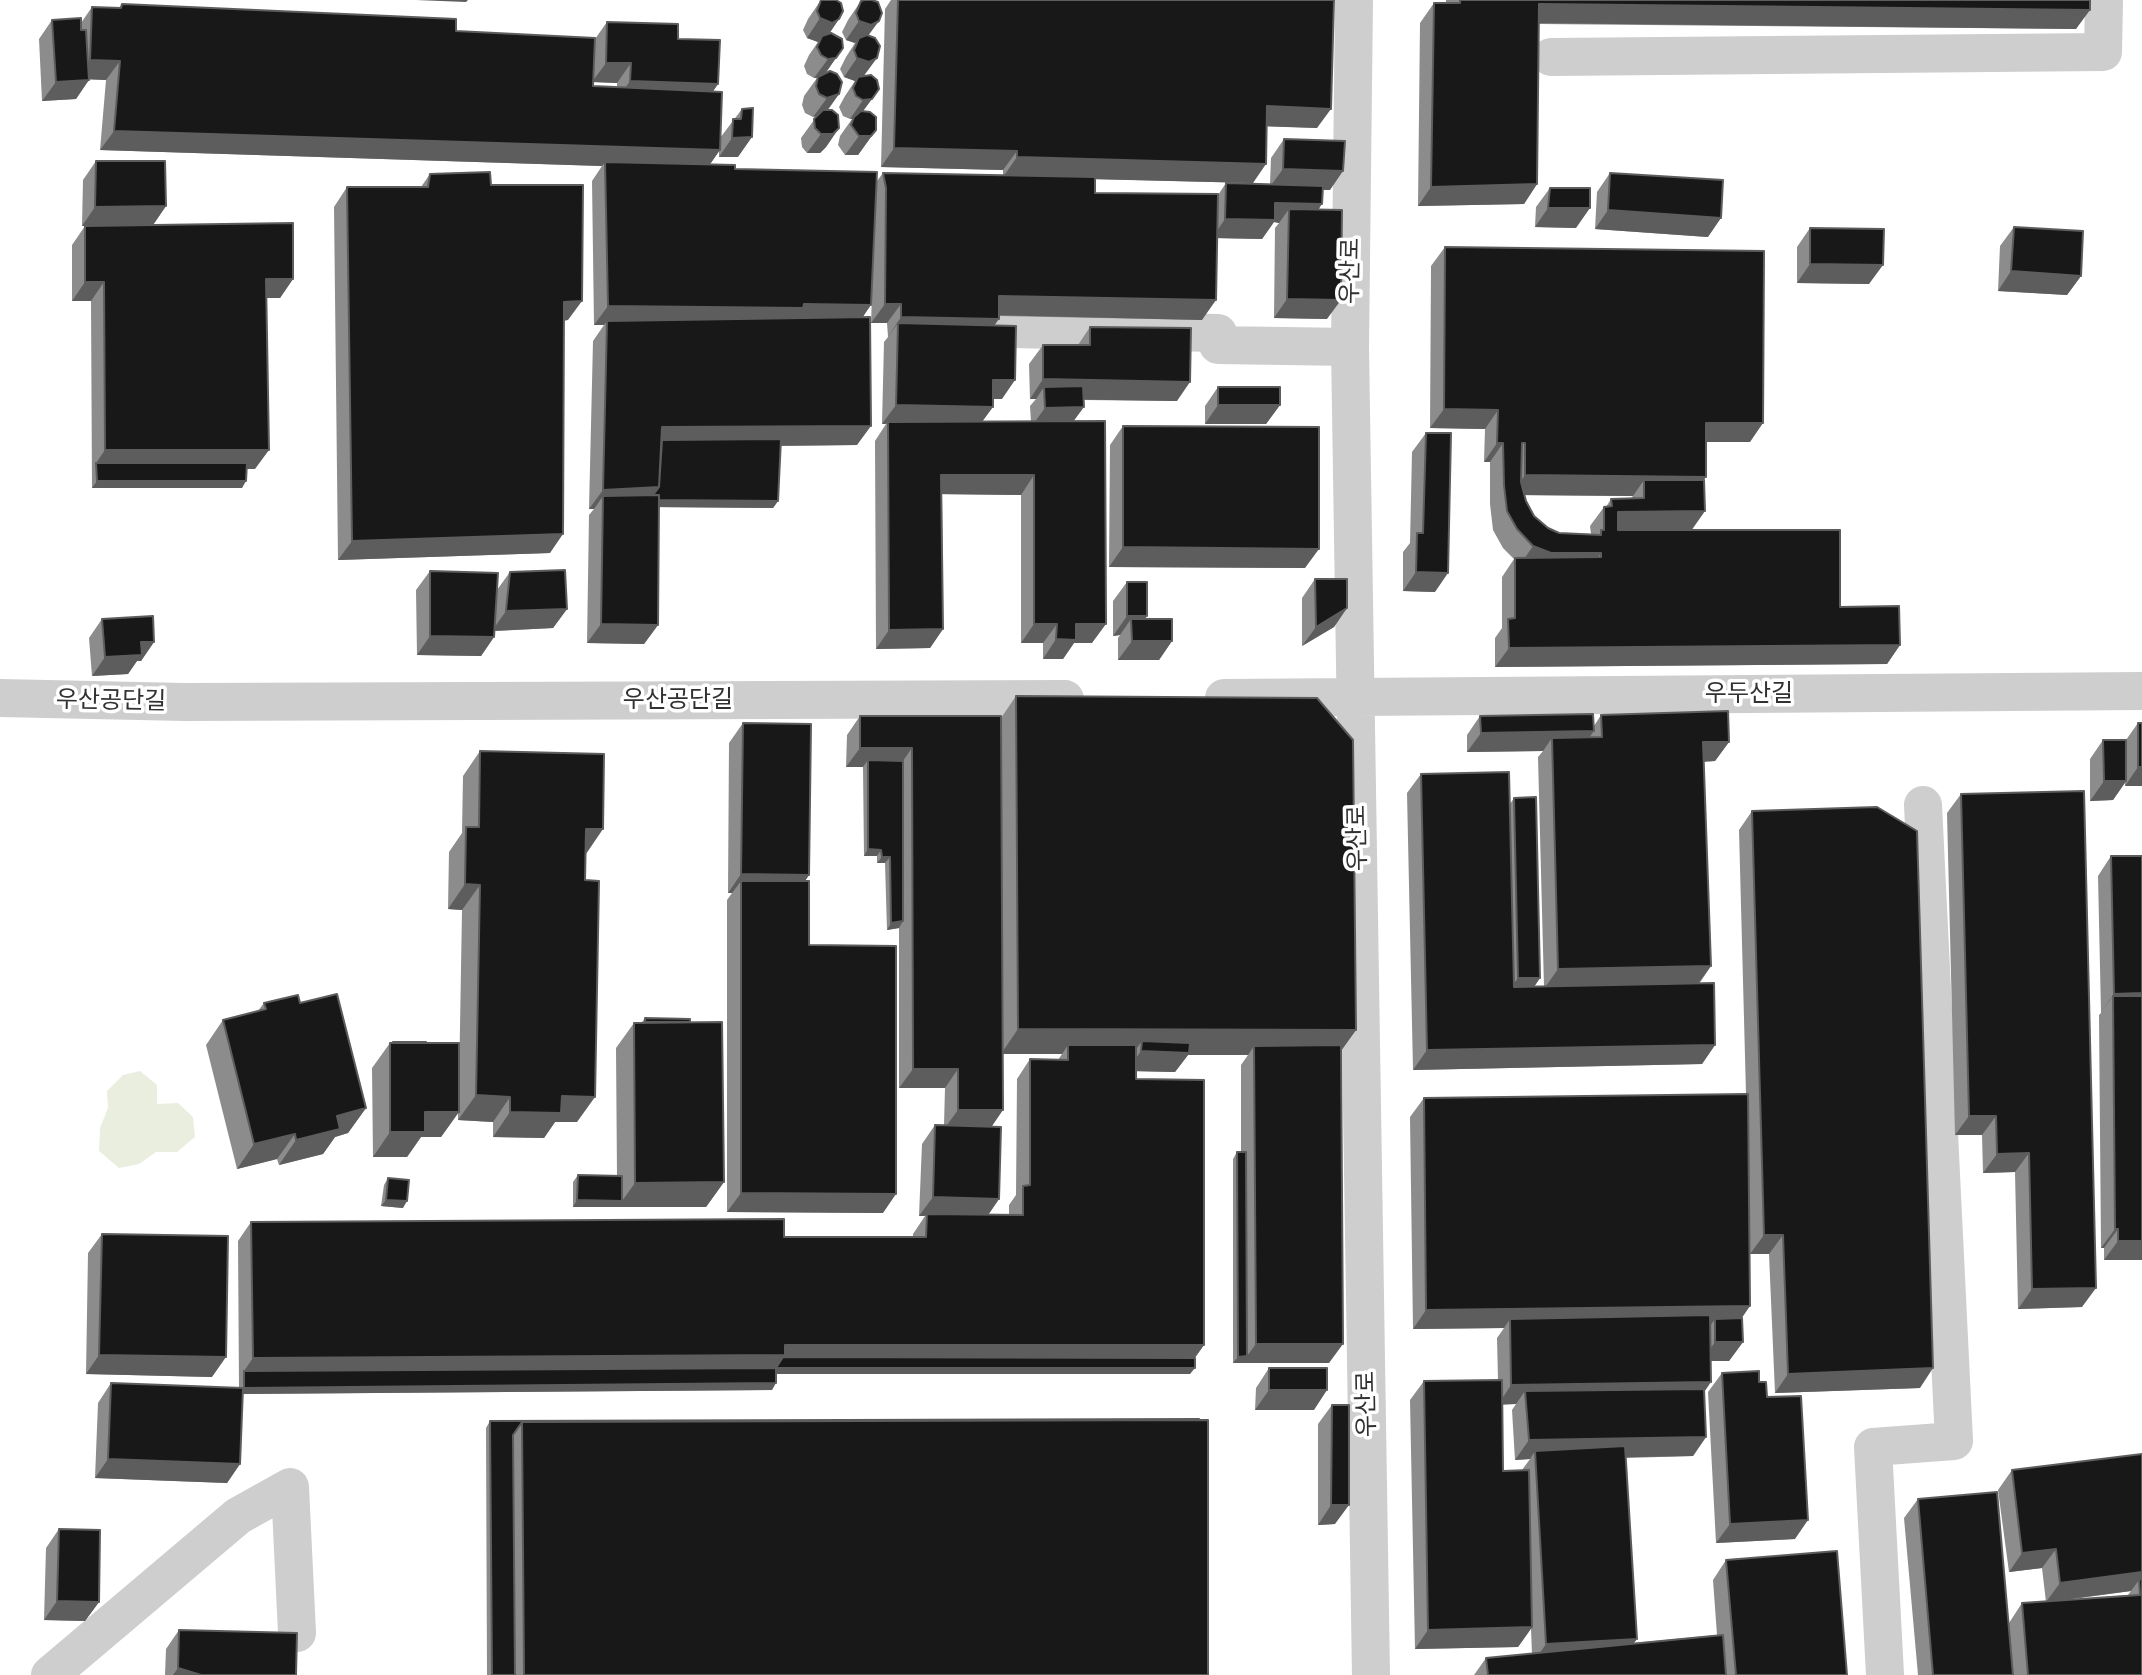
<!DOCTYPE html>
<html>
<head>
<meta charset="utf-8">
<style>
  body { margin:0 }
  canvas { display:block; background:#fff }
</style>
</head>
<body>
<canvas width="2142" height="1675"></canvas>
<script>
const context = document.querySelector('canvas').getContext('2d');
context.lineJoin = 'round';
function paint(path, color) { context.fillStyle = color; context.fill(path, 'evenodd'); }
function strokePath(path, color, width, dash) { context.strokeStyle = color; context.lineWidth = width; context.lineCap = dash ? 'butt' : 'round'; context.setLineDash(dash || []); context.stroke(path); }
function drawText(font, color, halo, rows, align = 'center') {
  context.font = font + ' "PT Sans","Noto Sans KR",sans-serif'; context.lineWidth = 7; context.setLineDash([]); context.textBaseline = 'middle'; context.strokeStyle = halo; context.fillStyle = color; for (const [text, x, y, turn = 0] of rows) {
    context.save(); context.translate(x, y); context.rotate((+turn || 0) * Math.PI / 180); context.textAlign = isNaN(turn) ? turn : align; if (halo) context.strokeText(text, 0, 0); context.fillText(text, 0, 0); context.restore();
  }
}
const green = new Path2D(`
  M140 1071 157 1085V1104L178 1103 193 1117 195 1137 177 1152H156L139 1164 119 1168 99 1151 100 1128 108 1108 107 1091 123 1075Z`);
const minor = new Path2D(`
  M1354 0 1350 347 1371 1675
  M1551 57 2103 52 2104 0
  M1009 329 1218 333V345L1350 347
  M0 698 185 702 1065 699
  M1224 698 2142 691
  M50 1675 238 1516 290 1487 297 1633
  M1885 1675 1873 1447 1954 1441 1923 805`);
const wall = new Path2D(`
  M821 0 839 19 829 34 843 48 825 73 839 94 828 110 839 128 826 147 820 153H807L802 147 801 138 817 116 813 117 805 113 802 105 804 96 817 78H814L807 74 804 66 809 55 818 42 807 38 803 30 808 19Z
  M891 0H1334L1317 128 1267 126 1253 183 1095 179V193L1218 195 1226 183 1270 184 1271 158 1284 139 1330 190H1323L1319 210 1327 319 1274 318 1275 228 1279 223 1274 222 1262 239 1217 238 1202 320 999 316 994 325 1002 399H993L982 422H1031L1030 406 1036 399H1030L1029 364 1043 345H1078L1090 327 1177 401 1083 400 1073 422 1092 643H1074L1063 659H1043V643H1021V495L942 494 943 629 930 648 876 649 875 441 886 424H882L884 342 888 337 887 323H871L872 296 863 317 857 445 780 446 778 501 773 508 659 507 658 625 644 644 587 643 589 515 594 509H589L593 341 604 325H594L592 181 602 166 100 150 106 80 89 79 76 99 42 101 39 39 52 20 81 23 92 7 119 8 122 4 456 31 595 39 607 22 678 39 718 84 713 91 720 138 742 109 738 157H719V151L710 164 735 169 877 181 883 173 1003 175V170L881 167 885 9ZM593 82 617 83V87L593 86Z
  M1446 0H2090L2076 29 1539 24 1537 184 1524 204 1418 206 1420 23 1434 3H1446Z
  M861 1 868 36 864 76 863 112 876 130 858 155H845L838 145 840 136 852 119H850L843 116 839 107 845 96 855 81 844 77 840 69 846 57 855 43 846 40 842 32 848 20Z
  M96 161 166 206 153 225 293 279 280 298H266L255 469H247L242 488H92L91 301H72V245L85 226H82L83 180Z
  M1610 173 1708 237 1595 229 1597 192Z
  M430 174 491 185 568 320 564 321 550 553 338 560 334 207 347 187H421Z
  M1550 188 1576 228 1535 227 1536 207Z
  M2014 227 2081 276 2067 295 1998 291 2000 246Z
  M1810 228 1869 284 1797 283V247Z
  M1445 247 1750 442H1706L1704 480 1691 530 1840 607 1900 645 1887 664 1495 667V638L1502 628V577L1514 559 1503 548 1493 530 1490 504V462H1484L1485 429 1430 428 1431 266ZM1524 495 1633 496 1631 498 1611 499 1606 507H1604L1590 526 1591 534 1559 533 1548 528 1534 516 1526 501Z
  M1218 387 1280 405 1266 424H1205V406Z
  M1123 426 1305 568 1109 567 1110 445Z
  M1426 433 1435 592 1403 591V552L1410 543 1412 452Z
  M430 571 497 590 510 572 567 609 553 628 495 631 494 637 481 656 417 655 416 590Z
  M1315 579 1347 608 1334 627 1302 646V598Z
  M1127 582 1147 616 1145 619 1172 641 1159 660H1118V638L1120 635 1113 636V601Z
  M102 619 154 642 141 661H137L128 674 92 676 89 638Z
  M1016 696 1356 1030 1341 1051 1329 1363H1233V1159L1237 1152H1241V1065L1248 1055H1188L1175 1072 1136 1071V1079L1204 1345 1195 1358 1190 1374H776L772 1390 243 1394 240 1464 227 1483 95 1478 98 1403 111 1383 239 1388 238 1241 251 1222 784 1237H913V1234L925 1216H919L922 1144 935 1125H944L945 1088H899V928L887 930 885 863H877V856H864L863 767H846L847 735 860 716 1001 718ZM1003 1054H1062L1058 1060 1030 1059 1017 1079 1016 1195 1009 1205V1215H988L999 1199 992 1126Z
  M1601 715 1729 742 1715 761 1704 762 1711 966 1699 984 1715 1045 1702 1064 1413 1070 1407 793 1421 774 1510 804 1514 798 1540 978 1534 987H1544L1538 757 1543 751 1467 752V735L1480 716 1594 726Z
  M743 723 809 875 805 881 809 945 883 1213 727 1212V900L732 893H728L729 743Z
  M2138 723H2142V786H2125V783L2113 800 2090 801V759L2103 740H2126Z
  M480 751 586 854 577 1122H555L544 1138 493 1137V1122L458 1120V1113L441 1137H421L407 1157H373L372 1068 390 1043 459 1086 462 910 448 909 449 852 462 833 463 776Z
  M1961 794 2082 1307 2018 1309 2015 1172 1983 1173 1982 1135H1955L1947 813Z
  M1752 811 1920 1388 1775 1393 1769 1254H1750L1749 1200 1742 1318 1743 1342 1729 1361H1711L1704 1392 1706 1437 1693 1456 1626 1458 1637 1639 1633 1643 1717 1635 1713 1580 1726 1560 1847 1675H1474L1486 1658 1532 1654 1531 1629 1518 1647 1415 1649 1410 1400 1424 1381 1498 1380 1497 1338 1504 1328 1413 1329 1410 1117 1424 1098 1746 1094 1739 830ZM1502 1404H1516L1512 1410 1515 1460 1530 1459 1522 1470 1503 1471Z
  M2111 856H2142V1260H2104V1248H2101L2099 1015 2101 1013 2098 876Z
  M264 1003H300L366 1108 348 1133 335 1137 323 1154 279 1165 277 1159 237 1169 206 1045 223 1020 258 1011Z
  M645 1018 690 1022 724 1182 706 1207H573V1182L578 1175 617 1176 616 1048 634 1023 642 1022Z
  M388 1178 403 1208 381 1206 384 1185Z
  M102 1234 212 1377 86 1374 88 1253Z
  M1269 1368 1314 1410H1255L1256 1388Z
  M1722 1373 1759 1382 1767 1397 1795 1539 1716 1543 1708 1392Z
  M1332 1405 1335 1524 1318 1525V1424Z
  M1199 1419 1208 1675H487L486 1428 490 1421Z
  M2142 1454V1675H1918L1904 1518 1918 1499 2009 1623 2022 1603 2046 1602 2042 1568 2009 1572 1998 1490 2012 1470ZM2131 1591 2128 1595 2059 1601Z
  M59 1529 99 1602 85 1621 44 1620 46 1548Z
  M179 1630 296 1675H165L166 1649Z`);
const shadedWall = new Path2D(`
  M416 0H468L466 2Z
  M1539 4 2090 10 2076 29 1525 23Z
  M820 18 839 19 826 38 822 36 818 42 807 38Z
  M859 21H879L865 40 859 38 855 43 846 40Z
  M836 58 823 77 814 78 828 59Z
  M857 58H877L863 77H858L855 81 844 77Z
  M90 60 120 61 106 80 77 79Z
  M606 63H631L617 83 592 82Z
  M89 80 76 99 42 101 56 82Z
  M630 81 718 84 705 103 617 100Z
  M839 94 825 113 813 117 827 98Z
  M872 99 858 118 850 119 863 100Z
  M1267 106 1331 109 1317 128 1254 126Z
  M839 128 826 147 820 153H807L821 134Z
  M876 130 858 155H845L859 136Z
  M114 131 720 150 706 170 605 162 602 166 100 150Z
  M752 137 738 157H719L732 138Z
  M894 148 1017 151 1003 170 881 167Z
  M1017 157 1266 164 1253 183 1003 177Z
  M1283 169 1343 171 1330 190 1269 188Z
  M1537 184 1524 204 1418 206 1431 187Z
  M1275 203 1322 204 1309 223 1289 209 1279 223 1274 222 1262 239 1212 238 1225 219Z
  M166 206 153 225 82 226 95 207Z
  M1548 208H1590L1576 228 1535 227Z
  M1608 210 1721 218 1708 237 1595 229Z
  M1810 264 1883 265 1869 284 1797 283Z
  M2011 271 2081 276 2067 295 1998 291Z
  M266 279H293L280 298H252Z
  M85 282H104L91 301H72Z
  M999 296 1216 300 1202 320 986 315Z
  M1287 299 1341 300 1327 319 1274 318Z
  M582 301 568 320 551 321 564 302Z
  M804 304 871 305 858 324 607 321 604 325H594L608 306Z
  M885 304H901L887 323H871Z
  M901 317 999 319 985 338 898 323 888 337Z
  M1043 379 1190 382 1177 401 1044 399V387L1036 399H1030Z
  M993 380H1015L1002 399H980Z
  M896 405 993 407 979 426 888 422 886 424H882Z
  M1218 405H1280L1266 424H1205Z
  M1084 407 1070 426 1031 427 1045 408Z
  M1444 409 1498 410 1485 429 1430 428Z
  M1706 423H1763L1750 442H1692Z
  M871 426 857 445 653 447 662 427Z
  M1497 443H1503L1490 462H1484Z
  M105 450H269L255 469H97L96 463Z
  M941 475H1034L1021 495 928 494Z
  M1525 475 1706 477 1692 496 1644 480 1633 496 1511 495Z
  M97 481H246L242 488H92Z
  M659 487 778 501 773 508 645 507 603 496 594 509H589L603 490Z
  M1705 511 1691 531H1604L1618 512Z
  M563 534 550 553 338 560 352 541Z
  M1533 546 1601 553 1587 573 1520 565Z
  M1123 547 1319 549 1305 568 1109 567Z
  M1416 572 1448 573 1435 592 1403 591Z
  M1347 608 1334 627 1302 646 1316 627Z
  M567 609 553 628 492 631 506 611Z
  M1127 616H1147L1134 635 1131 619 1120 635 1113 636Z
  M601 624 658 625 644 644 587 643Z
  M1034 624H1057L1043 643H1021Z
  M1076 624H1106L1092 643H1074L1063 659H1043L1056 639Z
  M943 629 930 648 876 649 889 630Z
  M430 636 494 637 481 656 417 655Z
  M1132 641H1172L1159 660H1118Z
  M141 642H154L141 661H137L128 674 92 676 105 657Z
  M1900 645 1887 664 1495 667 1509 648Z
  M1594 731 1580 750 1552 738 1543 751 1467 752 1481 733Z
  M1703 742H1729L1715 761 1690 762Z
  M860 748H912L898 768 868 760 863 767H846Z
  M2138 767H2142V786H2125Z
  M2104 781H2126L2113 800 2090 801Z
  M586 829H603L586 854Z
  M868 849 881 850 877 856H864Z
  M882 857H890L885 863H877Z
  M741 874 809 875 796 894 741 881 732 893H728Z
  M465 884 480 885 462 910 448 909Z
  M903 921 899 928 887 930 891 923Z
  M1711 966 1697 985 1544 989 1558 969Z
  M1518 978H1540L1527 997H1504Z
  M2142 993V1012L2113 996 2100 1013 2114 994Z
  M1018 1029 1356 1030 1338 1055 1254 1046 1248 1055H1188L1175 1072 1127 1071 1141 1051 1142 1041 1132 1055 1068 1045 1062 1054H1001Z
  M1715 1045 1702 1064 1413 1070 1427 1050Z
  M913 1069H958L945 1088H899Z
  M476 1095 510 1097 493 1122 458 1120Z
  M562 1096 595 1097 577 1122H555L544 1138 493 1137 510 1112Z
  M366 1108 348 1133 335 1137 323 1154 279 1165 296 1140 337 1116Z
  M958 1110H1003L990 1129H944Z
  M425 1112H459L441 1137H421L407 1157H373L390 1132Z
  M1969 1116H1996L1982 1135H1955Z
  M295 1134 277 1159 237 1169 254 1144Z
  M2029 1153 2015 1172 1983 1173 1997 1154Z
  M724 1182 706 1207H573L577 1200 622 1201 635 1183Z
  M741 1193 896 1194 883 1213 727 1212Z
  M933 1197 999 1199 986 1218 927 1214 925 1216H919Z
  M386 1200 407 1201 403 1208 381 1206Z
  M2115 1229H2118L2104 1248H2101Z
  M1764 1235H1783L1769 1254H1750Z
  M2118 1241H2142V1260H2104Z
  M2096 1288 2082 1307 2018 1309 2032 1289Z
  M1750 1306 1737 1325 1715 1319 1710 1326 1510 1319 1504 1328 1413 1329 1426 1310Z
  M1715 1342H1743L1729 1361H1702Z
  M1256 1344H1343L1329 1363H1233L1238 1357 1247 1356Z
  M785 1345H1204L1190 1364 1195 1368 1190 1374H771L244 1371 253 1358Z
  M99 1355 226 1357 212 1377 86 1374Z
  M1933 1368 1920 1388 1775 1393 1788 1374Z
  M1711 1382 1698 1401 1525 1391 1516 1404 1498 1405 1511 1385Z
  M776 1383 772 1390 239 1394 244 1388Z
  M1269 1390H1327L1314 1410H1255Z
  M1706 1437 1693 1456 1536 1459 1535 1451 1530 1459 1515 1460 1529 1440Z
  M108 1459 240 1464 227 1483 95 1478Z
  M1331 1505H1349L1335 1524 1318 1525Z
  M1808 1520 1795 1539 1716 1543 1730 1524Z
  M2056 1549 2042 1568 2009 1572 2022 1553Z
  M2142 1572V1590L2139 1580 2131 1591 2046 1602 2060 1583Z
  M57 1601 99 1602 85 1621 44 1620Z
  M1532 1627 1518 1647 1415 1649 1428 1630Z
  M1637 1639 1623 1658 1533 1663 1546 1644Z
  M178 1668 201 1675H173Z`);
const building = new Path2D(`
  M821 0H836L841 3 843 11 839 19 832 23 820 18 817 11Z
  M865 0H872L878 2 882 13 879 21 871 25 859 21 856 13 861 1Z
  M898 0H1334L1331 109 1267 106 1266 164 1017 157V151L894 148Z
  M1460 0H2090V10L1539 4 1537 184 1431 187 1434 3H1460Z
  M122 4 456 19V31L595 38 593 86 722 92 720 150 114 131 120 61 90 60 92 7 121 8Z
  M81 18V30H86L89 80 56 82 52 20Z
  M607 22 678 24V39L720 40 718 84 630 81 631 63H606Z
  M831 33 842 39 843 48 836 58 828 59 821 55 817 47 822 36Z
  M867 35 875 38 880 46 877 58 869 62 857 58 854 50 859 38Z
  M830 71 837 74 842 82 839 94 827 98 819 94 816 86 818 77Z
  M871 75 877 80 879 89 872 99 863 100 856 96 853 88 858 77Z
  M753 108 752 137 732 138 733 119H741L742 109Z
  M823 110H832L838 115 839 128 833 134H821L815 128 814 119Z
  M861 111 870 112 876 117V130L871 136H859L851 125 854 117Z
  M1284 139 1345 141 1343 171 1283 169Z
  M96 161H165L166 206 95 207Z
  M605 162 735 165V169L877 172 871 305 804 304 803 308 608 306Z
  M490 172 491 185H583L582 301 564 302 563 534 352 541 347 187H428L430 174Z
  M883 173 1095 177V193L1218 194 1216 300 999 296V319L901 317V304H885L886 188Z
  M1610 173 1723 180 1721 218 1608 210Z
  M1226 183 1323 186 1322 204 1275 203V220L1225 219Z
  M1550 188H1590V208H1548Z
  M1289 209 1342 210 1341 300 1287 299Z
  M293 223V279H266L269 450H105L104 282H85V226Z
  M2014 227 2083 231 2081 276 2011 271Z
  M1810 228 1884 229 1883 265 1810 264Z
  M1445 247 1764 251 1763 423H1706V477L1525 475V443H1522L1521 482 1526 501 1534 516 1548 528 1559 533 1601 535V530H1604V507L1612 506 1611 499 1644 498V480H1704L1705 511 1618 512V530H1840V607L1899 606 1900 645 1509 648 1508 619 1515 618V558L1601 557V553H1551L1533 546 1517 529 1507 511 1504 485 1503 443H1497L1498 410 1444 409Z
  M870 317 871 426 662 427 659 487 603 490 607 321Z
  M898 323 1016 326 1015 380H993V407L896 405Z
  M1090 327 1191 328 1190 382 1043 379V345H1090Z
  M1083 386 1084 407 1045 408 1044 387Z
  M1218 387H1280V405H1218Z
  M1105 421 1106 624H1076V640L1056 639 1057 624H1034V475H941L943 629 889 630 888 422Z
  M1123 426 1319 427V549L1123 547Z
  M1426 433H1451L1448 573 1416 572 1417 533H1423Z
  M781 439 778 501 659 500V495H653L659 487 662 440Z
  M96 463H247L246 481H97Z
  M659 495 658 625 601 624 603 496Z
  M565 570 567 609 506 611 510 572Z
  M430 571 498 573 494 637 430 636Z
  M1315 579H1347V608L1316 627Z
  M1127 582H1147V616H1127Z
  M153 616 154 642H141L142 655 105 657 102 619Z
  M1131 619H1172V641H1132Z
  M1016 696 1317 698 1353 740 1356 1030 1018 1029Z
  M1728 711 1729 742H1703L1711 966 1558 969 1552 738 1602 737 1601 715Z
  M1593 714 1594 731 1481 733 1480 716Z
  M860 716H1001L1003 1110H958V1069H913L912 748H860Z
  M743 723 811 724 809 875 741 874Z
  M2138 723H2142V767H2138Z
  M2103 740H2126V781H2104Z
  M480 751 604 754 603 829H586L585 880 599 881 595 1097 562 1096 561 1113 510 1112V1097L476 1095 480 885 465 884 466 827H479Z
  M868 760 903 761V921L891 923 890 857H882L881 850 868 849Z
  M1509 772 1514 987 1714 983 1715 1045 1427 1050 1421 774Z
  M2084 791 2096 1288 2032 1289 2029 1153 1997 1154 1996 1116H1969L1961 794Z
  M1536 797 1540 978H1518L1514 798Z
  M1877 807 1917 831 1933 1368 1788 1374 1783 1235H1764L1752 811Z
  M2111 856H2142V993L2114 994Z
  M741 881H809V945L896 946V1194L741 1193Z
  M337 994 366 1108 337 1116 340 1129 296 1140 295 1134 254 1144 223 1020 266 1009 264 1003 298 995 300 1003Z
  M2113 996H2142V1241H2118V1229H2115Z
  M645 1018 690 1019V1022H645Z
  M722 1022 724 1182 635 1183 634 1023Z
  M1142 1041 1190 1043 1189 1053 1141 1051Z
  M393 1042H426V1043H393Z
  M390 1043H459V1112H425V1132H390Z
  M1068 1045H1136V1079L1204 1080V1345H785V1355L253 1358 251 1222 784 1219V1237H926L927 1214 1023 1215V1186L1030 1185V1059L1068 1060Z
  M1341 1045 1343 1344H1256L1254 1046Z
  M1748 1094 1750 1306 1426 1310 1424 1098Z
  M935 1125 1001 1127 999 1199 933 1197Z
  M1237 1152H1246L1247 1356 1238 1357Z
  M578 1175 622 1176V1201L577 1200Z
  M388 1178 409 1180 407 1201 386 1200Z
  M102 1234 228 1236 226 1357 99 1355Z
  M1710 1315 1711 1382 1511 1385 1510 1319Z
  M1742 1318 1743 1342H1715V1319Z
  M783 1357 1195 1358V1368H776Z
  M776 1368V1383L244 1388V1371Z
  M1269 1368H1327V1390H1269Z
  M1759 1371V1382H1766L1767 1397 1801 1396 1808 1520 1730 1524 1722 1373Z
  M1502 1380 1503 1471 1529 1470 1532 1627 1428 1630 1424 1381Z
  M111 1383 243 1388 240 1464 108 1459Z
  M1704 1389 1706 1437 1529 1440 1525 1391Z
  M1332 1405H1349V1505H1331Z
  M1199 1419V1420L522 1422 513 1435 515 1675H492L490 1421Z
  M1208 1420V1675H524L522 1422Z
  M1625 1446 1637 1639 1546 1644 1535 1451Z
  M2142 1454V1572L2060 1583 2056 1549 2022 1553 2012 1470Z
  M1997 1492 2013 1675H1933L1918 1499Z
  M59 1529 100 1530 99 1602 57 1601Z
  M1837 1551 1847 1675H1736L1726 1560Z
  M2142 1579V1675H2028L2022 1603 2140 1595 2139 1580Z
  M179 1630 297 1633 296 1675H201L178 1668Z
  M1723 1635 1726 1675H1488L1486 1658Z`);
const streetNames = [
  ["우산로",1351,271,-89],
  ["우두산길",1749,694],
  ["우산공단길",678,700],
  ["우산공단길",111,701,1],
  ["우산로",1358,838,-91],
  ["우산로",1367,1404,-91]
];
paint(green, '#e9eedf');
strokePath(minor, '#cecece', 38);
paint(wall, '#8c8c8c');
paint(shadedWall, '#5d5d5d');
paint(building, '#181818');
strokePath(building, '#5d5d5d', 2);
drawText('24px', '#313131', '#fff', streetNames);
</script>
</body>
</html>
